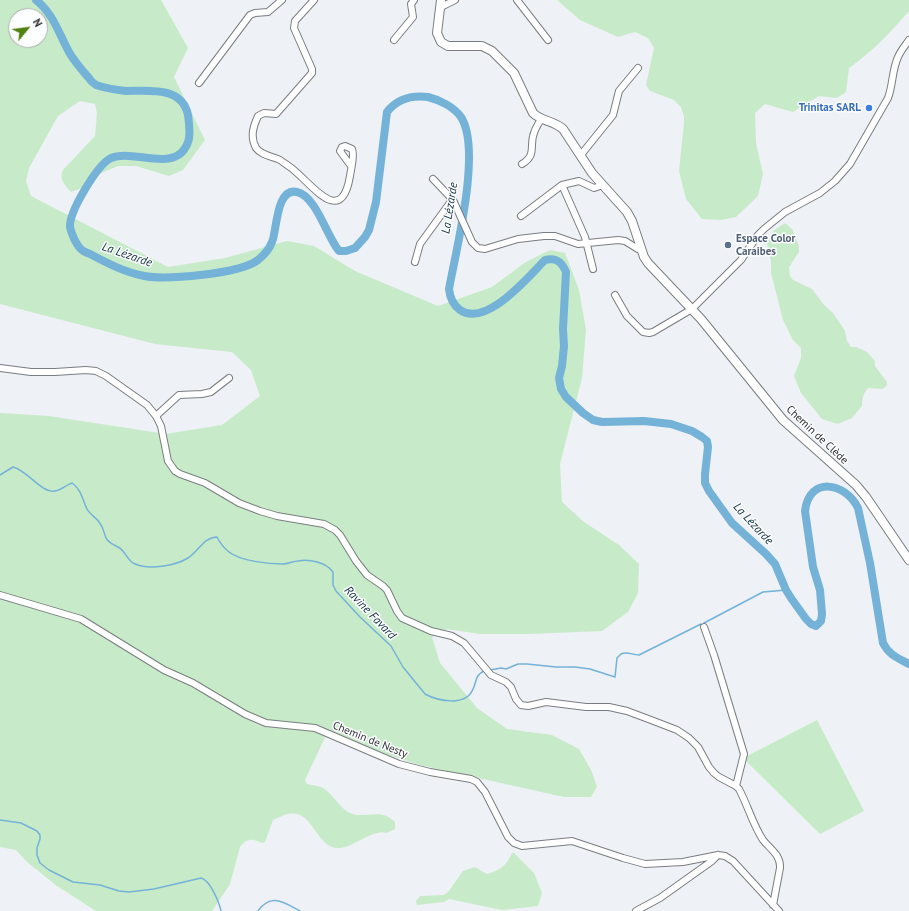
<!DOCTYPE html>
<html>
<head>
<meta charset="utf-8">
<style>
  body { margin:0 }
  #map { position:relative; width:909px; height:911px; overflow:hidden; background:#eef1f5; font-family:"PT Sans",sans-serif }
  canvas { display:block }
  .north { position:absolute; left:8px; top:8px; width:40px; height:40px; box-sizing:border-box; background:#fdfeff; border:1px solid #aaabad; border-radius:50%; rotate:61deg; font-size:11px; font-weight:700; line-height:16px; text-align:center; color:#2e2f31 }
  .north::after { content:''; display:block; margin:auto; width:14px; height:18px; background:#508112; clip-path:polygon(50% 0,100% 100%,50% 72%,0 100%) }
</style>
</head>
<body>
<div id="map">
<canvas width="909" height="911"></canvas>
<div class="north">N</div>
</div>
<script>
const context = document.querySelector('canvas').getContext('2d');
context.lineJoin = 'round';
function paint(path, color) { context.fillStyle = color; context.fill(path, 'evenodd'); }
function strokePath(path, color, width, dash) { context.strokeStyle = color; context.lineWidth = width; context.lineCap = dash ? 'butt' : 'round'; context.setLineDash(dash || []); context.stroke(path); }
function drawText(font, color, halo, rows, align = 'center') {
  context.font = font + ' "PT Sans",sans-serif'; context.lineWidth = 3; context.setLineDash([]); context.textBaseline = 'middle'; context.strokeStyle = halo; context.fillStyle = color; for (const [text, x, y, turn = 0] of rows) {
    context.save(); context.translate(x, y); context.rotate((+turn || 0) * Math.PI / 180); context.textAlign = isNaN(turn) ? turn : align; if (halo) context.strokeText(text, 0, 0); context.fillText(text, 0, 0); context.restore();
  }
}
const green = new Path2D(`
  M0 0H161L188 48 174 77 205 140 183 170 169 176 136 166H118L94 176 82 188 71 192C64 184 59 179 63 170L95 136 97 113 95 104 80 101 58 116 29 168 26 181 31 196 168 267 225 258 287 241 314 246 355 271 438 306 492 287 526 262 550 250 565 253 579 290 586 330 582 378 560 464 562 502 584 522 619 545 639 564 638 593 628 612 602 631 528 634H480L447 629 432 637 440 663 477 708 507 729 552 735 579 749 591 770 597 787 591 797H564L420 765 389 755 332 733 326 735 305 780 306 783C311 786 318 785 323 788 333 794 338 806 348 812 363 821 380 806 395 822V829L386 833C373 828 351 850 336 848 315 845 313 809 288 814 283 815 278 818 273 820L265 842 262 843C253 838 246 838 240 847L230 884 212 911H96L57 886 27 862 16 850 0 847V413L49 416 166 434 222 425 260 396 251 370 232 352 155 344 0 304ZM16 16H40V40H16Z
  M557 0H909V11C891 32 872 52 849 68L846 92 837 98 819 96 793 112 765 104 755 113 756 143 763 174 758 196 736 217 721 220 702 219 686 199 679 171 684 123V117L681 107 674 100 650 91 646 85 654 48 648 38 635 32 618 37 580 20Z
  M785 223 792 229 799 246V252L789 267 790 276 793 280 812 289 824 305 833 313 845 331 847 341 851 347H856L867 352 875 361V366L887 382V385L883 389 868 388C863 394 862 399 862 406L852 418 838 424 822 419 801 393 794 376 801 358V348L793 340 783 320 771 273V261L767 244 773 231Z
  M817 720 864 811 820 834 744 759 749 755Z
  M512 853H514L534 873 542 893 538 906 502 910 449 899 444 902 417 905 416 901 420 896 444 895 449 891 463 871 475 867 487 874C499 871 507 865 512 853Z`);
const stream = new Path2D(`
  M0 475 13 467C27 470 42 494 55 491 61 490 66 485 72 483 82 490 82 499 87 509 90 515 96 517 99 522 109 535 99 538 118 547 126 551 127 561 135 564 149 570 175 566 188 558 198 552 204 537 217 537 220 543 224 548 229 552 240 561 269 564 283 564 288 564 293 561 298 561 309 559 326 562 333 572V585L336 591 360 617 391 646 403 667 425 694C438 701 466 707 473 689 477 681 475 675 484 671
  M704 623 763 592 786 590
  M490 670 501 668 506 669 518 664H527L556 667H575L590 669 615 677 617 658 621 654C627 651 632 655 639 655L701 624
  M0 820 21 823 37 831 40 835V839L37 848V855L40 863 49 870 73 882 100 885 119 891 129 892 154 889 201 878C210 880 219 902 221 911
  M258 911C271 892 285 903 300 911`);
const river = new Path2D(`
  M36 0C53 13 59 34 69 52 74 61 81 69 88 77 90 80 93 83 96 85 105 88 117 90 126 91 149 91 182 86 188 115 189 123 191 135 188 142 177 175 133 148 111 158 97 165 69 212 70 227 71 233 76 244 80 248 82 251 87 253 90 254 107 263 124 272 144 276 166 280 240 274 258 260 264 255 269 250 272 242 277 231 276 187 297 192 316 196 327 237 339 251H346L355 248 365 237 369 230 376 202 387 112C397 99 411 95 428 97 440 100 454 107 461 117 482 150 456 250 449 289 450 298 453 305 460 310 486 328 528 277 545 260 556 257 562 262 566 272L563 329 564 346 562 366 559 378 561 389 566 397 583 413 593 420 602 422 644 421 671 424 692 431 702 437 707 441 708 447 705 474V483L709 491 732 523 766 554 775 564 786 590 791 598 806 619 811 624 816 626 821 621 822 614 820 590 813 567 805 511C809 476 845 482 858 508L870 563 883 643C889 655 898 658 909 664`);
const minor = new Path2D(`
  M314 0 295 21 294 28 312 69V73L276 114 264 113 258 116C253 127 250 137 256 148 262 156 272 156 280 160 283 162 287 165 290 167 310 181 341 230 350 176 351 168 355 155 352 149L345 146 342 147 340 151 351 166
  M517 0 548 40
  M441 7 455 0
  M394 40 413 17 411 4 414 0
  M199 83 250 15 255 13 268 12 282 0
  M580 156 613 115 619 91 638 68
  M522 164C537 155 529 146 534 133 535 128 539 124 541 118
  M433 179 453 200 472 242 478 248 485 249 518 239 544 236H555L578 244 618 240 625 241 638 249 641 250
  M562 185 585 237 593 269
  M521 216 562 185 579 181 594 188 603 185
  M415 262 420 244 452 200
  M615 295 627 316 643 332 649 333 653 332 692 309 741 260 758 235 764 229 785 212 820 193 835 181 850 164 888 98C893 85 892 70 898 57 901 50 905 46 909 40
  M0 368 31 372H55L86 370 96 371 106 376 147 405 156 416 161 426 168 461 175 471 180 474 205 483 239 503 260 511 277 516 324 524 335 530 340 535 356 561 367 575 383 586 387 590 397 611 402 618 431 631 452 636 464 643 491 675 506 682 511 687 516 699 521 705 528 706 546 702 586 707H609L627 711 651 720 677 730 689 738 698 747 709 767 714 773 719 777 736 786 739 789C748 806 753 825 763 840 770 849 781 855 780 868L773 905
  M156 416 179 395 202 394 211 392 229 378
  M0 595 81 619 164 670 193 683 245 714 266 723 315 728 399 764 430 772 471 779 477 782 485 792 508 837 514 843 522 846 572 841 623 858 645 864 683 862 718 855 725 856 733 861 779 911
  M704 627 714 655 744 754 736 786
  M636 911 660 898 712 861 718 855`);
const major = new Path2D(`
  M441 0 437 33 441 42 448 46H482L492 51 514 73 533 113C541 121 554 121 563 129L592 173 627 212 632 221 644 257 648 263 701 319 783 420 856 485 866 497 909 560`);
const markers = [
  [869,108,4,"#3f7fe0"],
  [728,245,4,"#5c6f8a"]
];
const shopNames = [
  ["Trinitas SARL",861,108]
];
const serviceNames = [
  ["Espace Color",736,239],
  ["Caraibes",736,252]
];
const streetNames = [
  ["Chemin de Clède",817,435,43],
  ["Chemin de Nesty",370,740,22]
];
const waterNames = [
  ["La Lézarde",450,208,-81],
  ["La Lézarde",127,255,19],
  ["La Lézarde",753,524,47],
  ["Ravine Favard",370,613,46]
];
paint(green, '#c7ebc8');
strokePath(stream, '#74b2d8', 1.5);
strokePath(river, '#74b2d8', 8);
strokePath(minor, '#7a7d80', 8);
strokePath(major, '#7a7d80', 10);
strokePath(minor, '#fff', 6);
strokePath(major, '#fff', 8);
for (const [x, y, r, color] of markers) { const dot = new Path2D(); dot.arc(x, y, r, 0, 2 * Math.PI); context.fillStyle = color; context.fill(dot); strokePath(dot, '#fdfeff', 1.5); }
drawText('bold 11px', '#366cbe', '#fdfeff', shopNames, 'right');
drawText('bold 11px', '#4e5e75', '#fdfeff', serviceNames, 'left');
drawText('11px', '#2e2f31', '#fdfeff', streetNames);
drawText('italic 12px', '#153243', '#fdfeff', waterNames);
</script>
</body>
</html>
